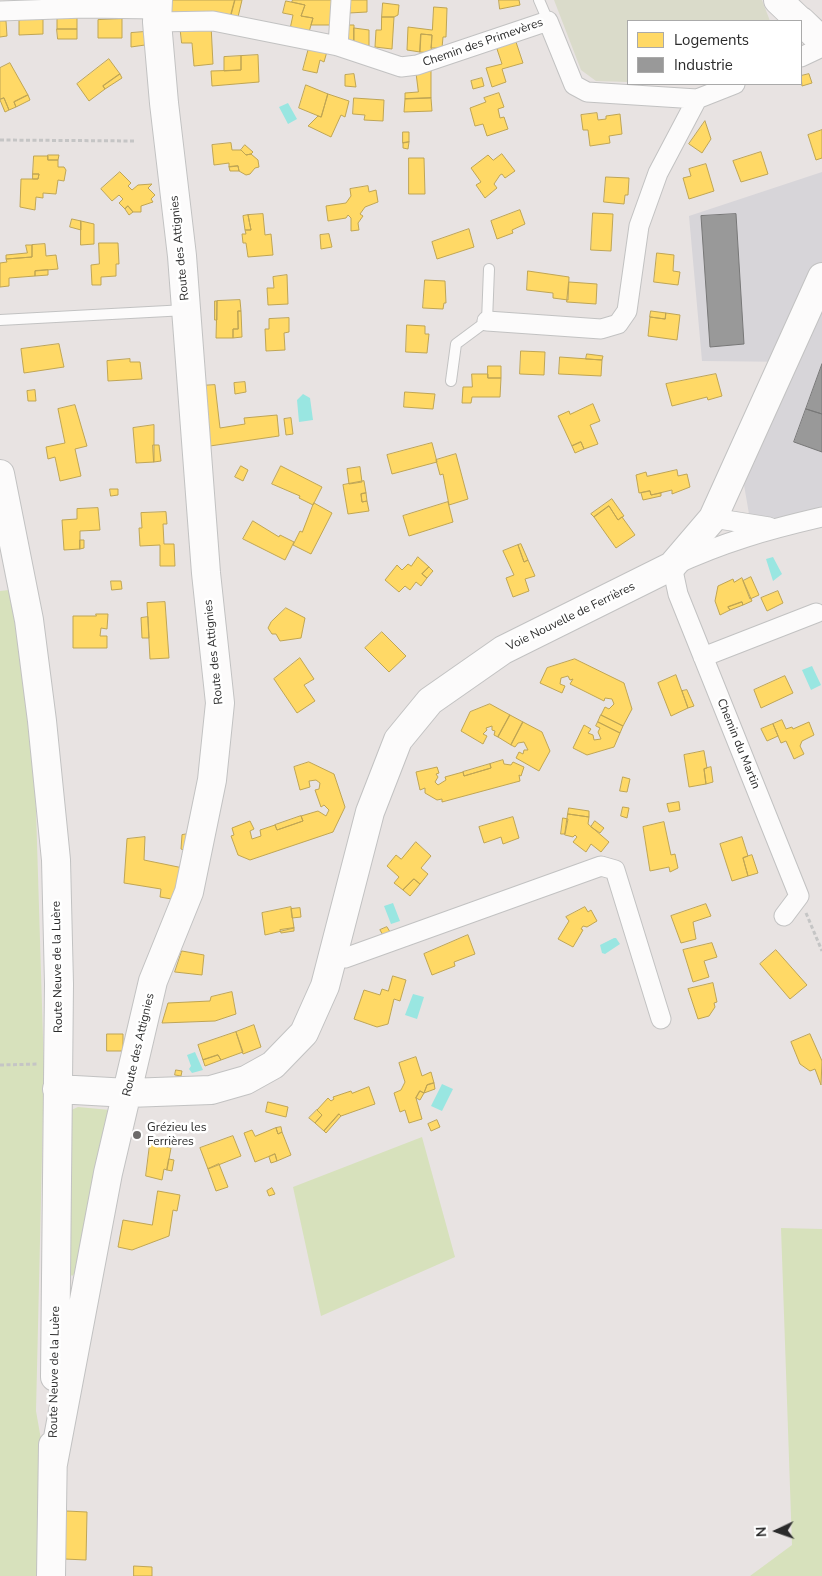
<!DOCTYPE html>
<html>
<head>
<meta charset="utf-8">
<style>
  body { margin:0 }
  #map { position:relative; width:822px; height:1576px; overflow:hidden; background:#e8e3e2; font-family:"Nunito Sans",sans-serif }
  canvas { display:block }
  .legend { position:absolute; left:627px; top:20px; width:175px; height:65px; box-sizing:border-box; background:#fff; border:1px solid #aaa; margin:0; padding:6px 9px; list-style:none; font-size:15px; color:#2b2b2b }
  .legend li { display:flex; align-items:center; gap:10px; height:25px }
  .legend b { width:25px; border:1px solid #aaa }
  .north { position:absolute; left:752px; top:1506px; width:50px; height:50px; -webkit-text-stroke:4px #fff; paint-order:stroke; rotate:267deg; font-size:14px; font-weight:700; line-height:20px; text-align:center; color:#2b2b2b }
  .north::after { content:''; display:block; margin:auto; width:18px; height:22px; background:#2b2b2b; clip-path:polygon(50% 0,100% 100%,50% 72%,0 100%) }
</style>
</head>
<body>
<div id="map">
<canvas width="822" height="1576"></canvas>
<ul class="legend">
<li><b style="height:14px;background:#ffd966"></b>Logements</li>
<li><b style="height:14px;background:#999"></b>Industrie</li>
</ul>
<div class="north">N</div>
</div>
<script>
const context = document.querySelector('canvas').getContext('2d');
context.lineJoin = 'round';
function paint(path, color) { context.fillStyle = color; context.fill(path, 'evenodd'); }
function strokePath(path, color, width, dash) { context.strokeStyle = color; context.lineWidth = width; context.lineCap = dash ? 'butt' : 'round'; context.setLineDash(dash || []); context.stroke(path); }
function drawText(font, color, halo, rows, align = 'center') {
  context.font = font + ' "Nunito Sans",sans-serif'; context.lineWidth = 5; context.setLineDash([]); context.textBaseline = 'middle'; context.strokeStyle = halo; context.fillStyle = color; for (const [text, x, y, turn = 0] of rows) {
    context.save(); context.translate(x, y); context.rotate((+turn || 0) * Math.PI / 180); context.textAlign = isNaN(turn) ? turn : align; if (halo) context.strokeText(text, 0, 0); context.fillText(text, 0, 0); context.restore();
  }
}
const industrial = new Path2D(`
  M822 172V511L771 521 749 514 743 479 799 362 702 361 689 216Z`);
const green = new Path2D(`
  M9 590 33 712 44 1071 36 1411 46 1468 43 1576H0V591Z
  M78 1107 110 1110 75 1273 72 1276 69 1272V1111Z
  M422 1137 455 1257 321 1316 293 1187Z
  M781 1228 822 1229V1576H750L792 1545Z`);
const cemetery = new Path2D(`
  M554 0H762L770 21H628V82L596 81 581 70Z`);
const water = new Path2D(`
  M288 103 297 119 288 124 279 107Z
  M303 394 310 398 313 420 299 422 297 400Z
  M773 557 782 574 773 581 766 559Z
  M812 666 821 685 811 690 802 670Z
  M393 903 400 921 391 924 384 906Z
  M614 938H616L620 944 605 954 602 953 600 945Z
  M413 994 424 997 417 1019 405 1015Z
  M195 1052 203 1070 192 1073 189 1069 191 1066 187 1055Z
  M442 1084 453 1089 442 1111 431 1106Z`);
const homes = new Path2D(`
  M171 0H235L230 19 169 17Z
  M235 0H242L238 17 231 15Z
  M293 0H333L331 25H311L313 18 301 16 305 5 292 2Z
  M348 0H367V12L349 13Z
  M499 0H519L520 5 500 9Z
  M286 1 305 5 301 16 313 18 309 32 290 29 293 15 283 13Z
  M383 3 399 5 398 15 394 17H382Z
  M434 7 447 8 446 37H443L442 48H431L432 35 421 34 420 52 407 50 408 27 432 30Z
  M77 12V29H57V13Z
  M29 16V19H43V34L19 35V17Z
  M382 17H394L392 49 375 47 376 30H381Z
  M122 19V38H98V20Z
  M0 21H6L7 36 0 37Z
  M180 25H211L213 64 194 66 192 43H182Z
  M345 25H354V44L345 43Z
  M354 28 369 30V46L354 44Z
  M57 29H77V39H58Z
  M144 32 145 45 131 47V33Z
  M421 34 432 35 431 53 420 52Z
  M514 36 523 63 502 69 506 82 492 87 486 68 502 64 495 43Z
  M310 44 328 48 324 62 320 60 317 73 303 70Z
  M258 55 259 82 212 86 211 71 241 70V56Z
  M241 56V70L224 71V57Z
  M109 59 120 74 103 86 105 89 89 101 77 84Z
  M10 63 28 95 14 102 16 107 9 110 4 98 0 99V68Z
  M416 70H431V98L405 99V93L418 92Z
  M120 74 122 78 105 89 103 86Z
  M354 74 356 87 345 86V75Z
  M809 74 812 83 802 86 801 76Z
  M482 78 484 86 473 89 471 81Z
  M306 85 328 94 321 117 299 108Z
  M499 93 504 107 498 109 500 118 504 117 508 129 487 136 483 124 475 126 470 108 486 102 484 98Z
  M328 94 349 101 345 117 341 115 331 137 308 126 318 116 321 117Z
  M28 95 30 100 16 107 14 102Z
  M4 98 9 110 5 112 0 100Z
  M354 98 384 100 383 121 364 120 365 115 353 114Z
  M431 98 432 111 404 112 405 99Z
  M597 113 598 120 606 119V116L620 114 622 134 609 136 610 143 590 146 588 130H583L581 115Z
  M705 121 711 139 702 153 689 144Z
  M822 130V158L816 160 808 135Z
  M403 132H409V142L403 143Z
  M409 142 408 149 403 148V143Z
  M231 143 232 150H241L246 155 251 154 258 160 259 167 255 168 250 174 246 175 239 171 238 166 229 167V163L214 165 212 145Z
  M245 145 253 152 251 154 246 155 241 150Z
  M761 152 768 174 741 182 733 161Z
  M502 154 515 171 505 178 502 174 500 175 494 184 497 188 485 198 476 185 481 182 471 168 488 155 493 160Z
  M48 155H59L58 160H48Z
  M34 156H48V160H58V167H64L66 170 64 181 58 180 56 194 43 193V198L36 197 35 210 20 207 21 179H38L39 174H33Z
  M409 158H424L425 194H409Z
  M706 164 714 191 689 199 683 178 691 176 689 169Z
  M238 166 239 171H230L229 167Z
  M120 172 131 183 128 186 132 190 138 185 152 184 148 188 155 195 151 199 153 202 141 206V212H133L128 206 125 209 119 203 123 199 119 195 112 201 101 189Z
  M33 174H39L38 179H33Z
  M606 177 629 178 628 195H625L624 204 604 202Z
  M368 186 369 192 376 190 378 202 365 207 360 214 363 216 358 223 359 230 351 231V218L348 215 346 218 328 221 326 206 346 203 351 196 350 189Z
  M128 206 133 212 129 215 125 209Z
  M520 210 525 224 512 230 513 233 497 239 491 221Z
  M593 213 613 214 611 251 591 250Z
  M263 214 265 235 271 234 273 255 248 257 246 243H243L242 234H246L245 230H251L248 215Z
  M248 215 251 230H245L243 216Z
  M72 219 81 221V230L70 227Z
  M81 221 94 224V244L81 245Z
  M469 229 474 247 437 259 432 242Z
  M329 234 332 247 321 249 320 235Z
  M99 243H118L119 264H116V276L101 277V285H92L91 265 99 264Z
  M45 244 46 256 56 255 58 269 35 271V276L9 278V286L0 287V263L7 262 6 259 32 257V245Z
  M26 245H32V257L6 259V255L27 253Z
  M657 253 674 255 673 271 680 272 678 285 654 282Z
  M48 270V275L35 276V271Z
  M528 271 569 277 568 300 553 298V293L527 290Z
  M287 275 288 304 268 305 267 288H274L273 277Z
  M425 280 445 281 446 303H444L443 309 423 308Z
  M569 282 597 284 596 304 567 302Z
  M240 300 241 311H238V329H233V338H216L217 301Z
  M215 301H217V320H215Z
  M238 311H241L242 337 233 338V329H238Z
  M651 311 666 313 665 319 650 317Z
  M666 313 680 315 677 340 648 336 650 317 665 319Z
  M289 318V332L284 333 285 350 266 351 265 329H269V319Z
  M407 325 425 326V334H429L427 353 406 352Z
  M59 344 64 367 24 373 21 349Z
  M521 351 545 352 544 375 520 374Z
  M587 354 603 356 602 360 586 359Z
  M560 357 602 360 601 376 559 374Z
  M130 359V362H140L142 379 108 381 107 361Z
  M488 366H501V378H488Z
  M472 374H488V378H501L500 397H472L471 403H462L463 387H472Z
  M716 374 722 396 708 400 707 397 672 406 666 384Z
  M245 382 246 392 235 394 234 383Z
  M215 385 220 428 245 424 244 418 277 415 279 436 203 447 199 386Z
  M35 390 36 401H28L27 391Z
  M405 392 435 394 433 409 404 407Z
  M593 404 600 421 590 425 598 444 584 449 581 442 572 446 558 416 569 411 570 414Z
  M75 405 87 446 75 449 81 476 60 481 55 457 48 459 46 447 65 443 58 409Z
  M291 418 293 434 286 435 284 419Z
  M154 425V462L136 463 133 428Z
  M581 442 584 449 575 453 572 446Z
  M432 443 437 462 392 474 387 455Z
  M153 445H159L161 461 154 462Z
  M456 454 468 499 449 505 443 474 440 475 436 460Z
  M241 466 248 470 243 481 235 477Z
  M281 466 322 487 313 505 299 498 300 496 272 484Z
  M360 467 362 482 349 484 347 469Z
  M677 470 678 476 687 474 690 487 672 494V490L651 495 650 491 639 493 636 475 646 472 647 476Z
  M364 481 366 493 361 494 362 502 367 501 369 511 348 514 343 485Z
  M110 489H118V495L111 496Z
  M650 491 651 495 661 493V496L643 500 641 493Z
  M366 493 367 501 362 502 361 494Z
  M612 499 624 516 622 517 618 520 609 506 594 517 591 514Z
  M448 502 453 522 409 536 403 516Z
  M314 503 332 513 311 554 293 545 300 531 302 532Z
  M609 506 618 520 622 517 635 535 616 548 594 517Z
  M98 508 100 530 80 531V549L64 550 62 520 77 519V509Z
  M166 512 167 524H163L164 544H174L175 566H160V545L140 546 139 528H142L141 513Z
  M253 521 279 537 280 535 294 542 285 560 243 539Z
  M80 540H84V548L80 549Z
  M521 544 528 560 524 562 518 545Z
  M518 545 524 562 528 560 535 576 525 579 529 591 513 597 506 578 514 575 503 551Z
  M418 557 429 567 422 574 427 578 421 586 416 582 410 590 405 586 399 592 385 580 397 565 402 570 408 564 411 566Z
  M429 567 433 571 427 578 422 574Z
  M751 577 759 595 750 599 743 581Z
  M742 578 752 601 743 605 742 602 728 607 730 610 720 615 715 601 718 586 733 579 734 582Z
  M111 581H121L122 589 112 590Z
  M778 591 783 603 767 611 761 598Z
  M165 602 169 658 150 659 147 603Z
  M742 602 743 605 730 610 728 607Z
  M286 608 305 618 301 638 280 641 276 634H272L268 628 271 622Z
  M96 614H108L107 629 101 628 100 636H107V648H73V616H96Z
  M148 617 149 638H142L141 618Z
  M382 632 406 656 389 672 365 648Z
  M300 658 314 679 304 685 315 701 297 713 274 679Z
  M575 659 624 683 632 709 623 726 601 715 605 707 609 709 614 704 612 699 605 698 604 701 570 684 573 679 570 680 568 676 561 678 560 684 565 686 562 693 540 683 547 668Z
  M676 675 688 708 671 716 658 683Z
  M785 676 793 693 761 708 754 690Z
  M687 690 694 706 688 708 682 691Z
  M490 704 510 715 498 737 494 735 495 731 492 730V726L486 728 487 730 483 734 487 736 483 744 461 731 470 712Z
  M510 715 523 722 511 745 498 737Z
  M601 715 623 726 620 733 598 722Z
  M782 720 786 729 792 727 793 729 809 722 814 735 802 741 800 746 804 754 794 759 786 741 781 743 773 724Z
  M523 722 542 732 550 751 539 771 516 758 519 752 523 754 524 750H528L524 742 518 743 515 747 511 745Z
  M598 722 620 733 614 747 587 755 573 748 584 725 591 729 588 733 593 735 594 740 601 739 598 732 600 728 596 726Z
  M773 724 778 736 767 741 761 729Z
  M704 751 707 768 704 769 706 784 689 787 684 755Z
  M503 760 504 764 511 765 513 762 524 767 521 776 519 775 520 781 442 802V799L437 800 425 793V788L420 790 416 772 437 767 439 773 436 774 438 777 435 782 438 785 446 780 445 777 463 772 464 776 491 768 490 764Z
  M309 762 334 774 345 807 333 832 250 860 238 855 231 836 234 835 232 828 250 821 254 829 250 831 252 839 261 836 260 830 275 825 277 830 303 821 301 816 318 811 326 816 329 810 324 805 321 807 315 790 319 789 320 783 316 780 309 781 310 787 300 790 294 767Z
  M490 764 491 768 464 776 463 772Z
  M711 767 713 782 706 784 704 769Z
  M623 777 630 779 627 792 620 791Z
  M679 802 680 810 669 812 667 804Z
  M623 807 629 808 627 818 621 816Z
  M569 808 589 811V817L568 814Z
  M568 814 589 817 588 824 609 842 601 852 591 844 586 852 573 842 577 837 575 835 573 837 565 835Z
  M301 816 303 821 277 830 275 825Z
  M513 817 519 838 503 844 501 837 484 843 479 827Z
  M563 818 568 819 565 834H561Z
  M595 821 604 828 600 833 591 827Z
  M664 822 671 855 675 854 678 868 670 872 669 867 650 871 643 827Z
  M195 833 190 852 181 849 182 835Z
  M145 837 144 860 188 869 177 900 160 897 161 889 124 883 127 839Z
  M742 837 748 856 743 858 748 876 732 881 720 844Z
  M416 842 431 856 421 868 428 874 420 884 414 879 403 890 394 883 399 877 387 866 396 855 401 859Z
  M752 855 758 873 748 876 743 858Z
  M414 879 420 884 410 896 403 890Z
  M706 904 711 916 693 922 696 939 681 943 671 916Z
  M291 907 294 928 265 935 262 913Z
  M585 907 588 912 591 910 597 921 587 927 583 926 581 929 583 930 573 947 558 939 569 921 566 917Z
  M300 908 301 917 292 918 291 909Z
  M387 927 392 935 384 937 380 930Z
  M294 928V931L281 933 280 930Z
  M468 935 475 954 454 962 455 966 432 975 424 954Z
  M712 943 717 957 704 961 709 977 693 982 683 950Z
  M776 950 807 985 790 999 760 964Z
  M182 951 204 955 202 975 175 972Z
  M393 976 406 980 400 1001 394 999 388 1024 377 1027 354 1019 364 990 380 995 382 989 388 991Z
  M713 983 717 1002 714 1003 715 1007 709 1016 698 1019 688 989Z
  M232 992 236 1014 215 1021 162 1023 168 1003 210 1001 211 997Z
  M254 1025 261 1047 243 1054 236 1032Z
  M236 1032 243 1052 221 1060 218 1055 203 1060 198 1045Z
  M107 1034H123V1051H107Z
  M810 1034 822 1061 821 1085 815 1069 810 1071 800 1064 791 1042Z
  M218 1055 221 1060 205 1066 203 1060Z
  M416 1057 422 1076 431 1072 434 1083 427 1085 424 1093 420 1091 416 1098 422 1119 409 1123 405 1110 400 1112 394 1093 401 1090 405 1082 399 1063Z
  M176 1070 182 1071 181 1076 175 1075Z
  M434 1083 435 1089 424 1093 427 1085Z
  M369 1087 375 1104 341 1116 339 1114 324 1131 315 1123 322 1115 317 1110 328 1098 331 1101 334 1099 333 1097 351 1091 352 1093Z
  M420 1091 424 1093 420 1100 416 1098Z
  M268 1102 288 1107 286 1117 266 1112Z
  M317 1110 322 1115 315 1123 309 1118Z
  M339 1114 341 1116 326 1133 324 1131Z
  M437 1120 440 1127 431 1131 428 1124Z
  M281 1127 282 1132 278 1134 276 1128Z
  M276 1128 278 1134 282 1132 291 1155 277 1161 275 1154 255 1162 244 1133 252 1130 255 1136Z
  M233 1136 241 1156 208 1169 200 1148Z
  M150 1144 171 1148 167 1170 164 1169 162 1180 146 1176Z
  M275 1154 277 1161 271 1163 269 1157Z
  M169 1159 174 1160 172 1171 167 1170Z
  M219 1164 228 1187 216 1191 208 1169Z
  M272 1188 275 1194 269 1196 267 1191Z
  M158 1191 180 1195 177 1211 173 1210 169 1236 132 1250 118 1247 123 1220 152 1225Z
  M66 1511 87 1512 86 1560 64 1559Z
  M134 1566 152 1567V1576H134Z`);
const industry = new Path2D(`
  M736 214 744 344 710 347 701 216Z
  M822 364V414L806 409Z
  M806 409 822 414V452L794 442Z`);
const path = new Path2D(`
  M0 140 136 141
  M806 913 822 951
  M0 1065 38 1064`);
const lane = new Path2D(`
  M539 0 548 21
  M0 320 186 310
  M451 381 456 344 487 321 489 269`);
const street = new Path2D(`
  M0 11 85 8 157 9
  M157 22 213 21 338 46 401 67 417 65 548 21 574 85 587 92 697 99 735 84
  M338 46 341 0
  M801 57 822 47
  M487 321 601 329 618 324 627 311 639 226 658 173 697 99
  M713 518 769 527
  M703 657 816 613
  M784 916 799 896 678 594 672 566C724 542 766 530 822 517
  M333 955 345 958 601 866 615 870 661 1019`);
const secondary = new Path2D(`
  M778 0 800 21
  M801 21 822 41
  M0 474 29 620 42 721 56 860 59 984 55 1377
  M57 1089 128 1093 211 1090 246 1080 273 1065 304 1033 325 986 370 812 398 740 430 701 503 650 672 566 713 518 822 277
  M53 1464 108 1173 153 981 189 892 212 780 220 703 206 573 182 256 164 103 157 22 158 0
  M51 1576 53 1445`);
const markers = [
  [137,1135,5,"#6d6b6b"]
];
const streetNames = [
  ["Chemin des Primevères",483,43,-19],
  ["Route des Attignies",180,248,-96],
  ["Voie Nouvelle de Ferrières",571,617,-26],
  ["Route des Attignies",214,652,-96],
  ["Chemin du Martin",738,744,68],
  ["Route Neuve de la Luère",58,967,-91],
  ["Route des Attignies",139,1045,-77],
  ["Route Neuve de la Luère",55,1372,-89]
];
const poiNames = [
  ["Grézieu les",147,1128],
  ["Ferrières",147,1142]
];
paint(industrial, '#d7d5d9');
paint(green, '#d7e1bc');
paint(cemetery, '#dadbca');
paint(water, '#99e6e1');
paint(homes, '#ffd966');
strokePath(homes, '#bfa554', 1);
paint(industry, '#999');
strokePath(industry, '#787878', 1);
strokePath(lane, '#c2c2c2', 12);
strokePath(street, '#c2c2c2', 21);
strokePath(secondary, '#c2c2c2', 30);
strokePath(path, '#c5c5c5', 3, [4, 2.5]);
strokePath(lane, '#fcfbfb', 10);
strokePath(street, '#fcfbfb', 19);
strokePath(secondary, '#fcfbfb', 28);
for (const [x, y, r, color] of markers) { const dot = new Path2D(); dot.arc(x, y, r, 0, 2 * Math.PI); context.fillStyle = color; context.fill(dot); strokePath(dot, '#fff', 2); }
drawText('12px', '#2b2b2b', '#fff', streetNames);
drawText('12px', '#2b2b2b', '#fff', poiNames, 'left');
</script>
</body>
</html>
